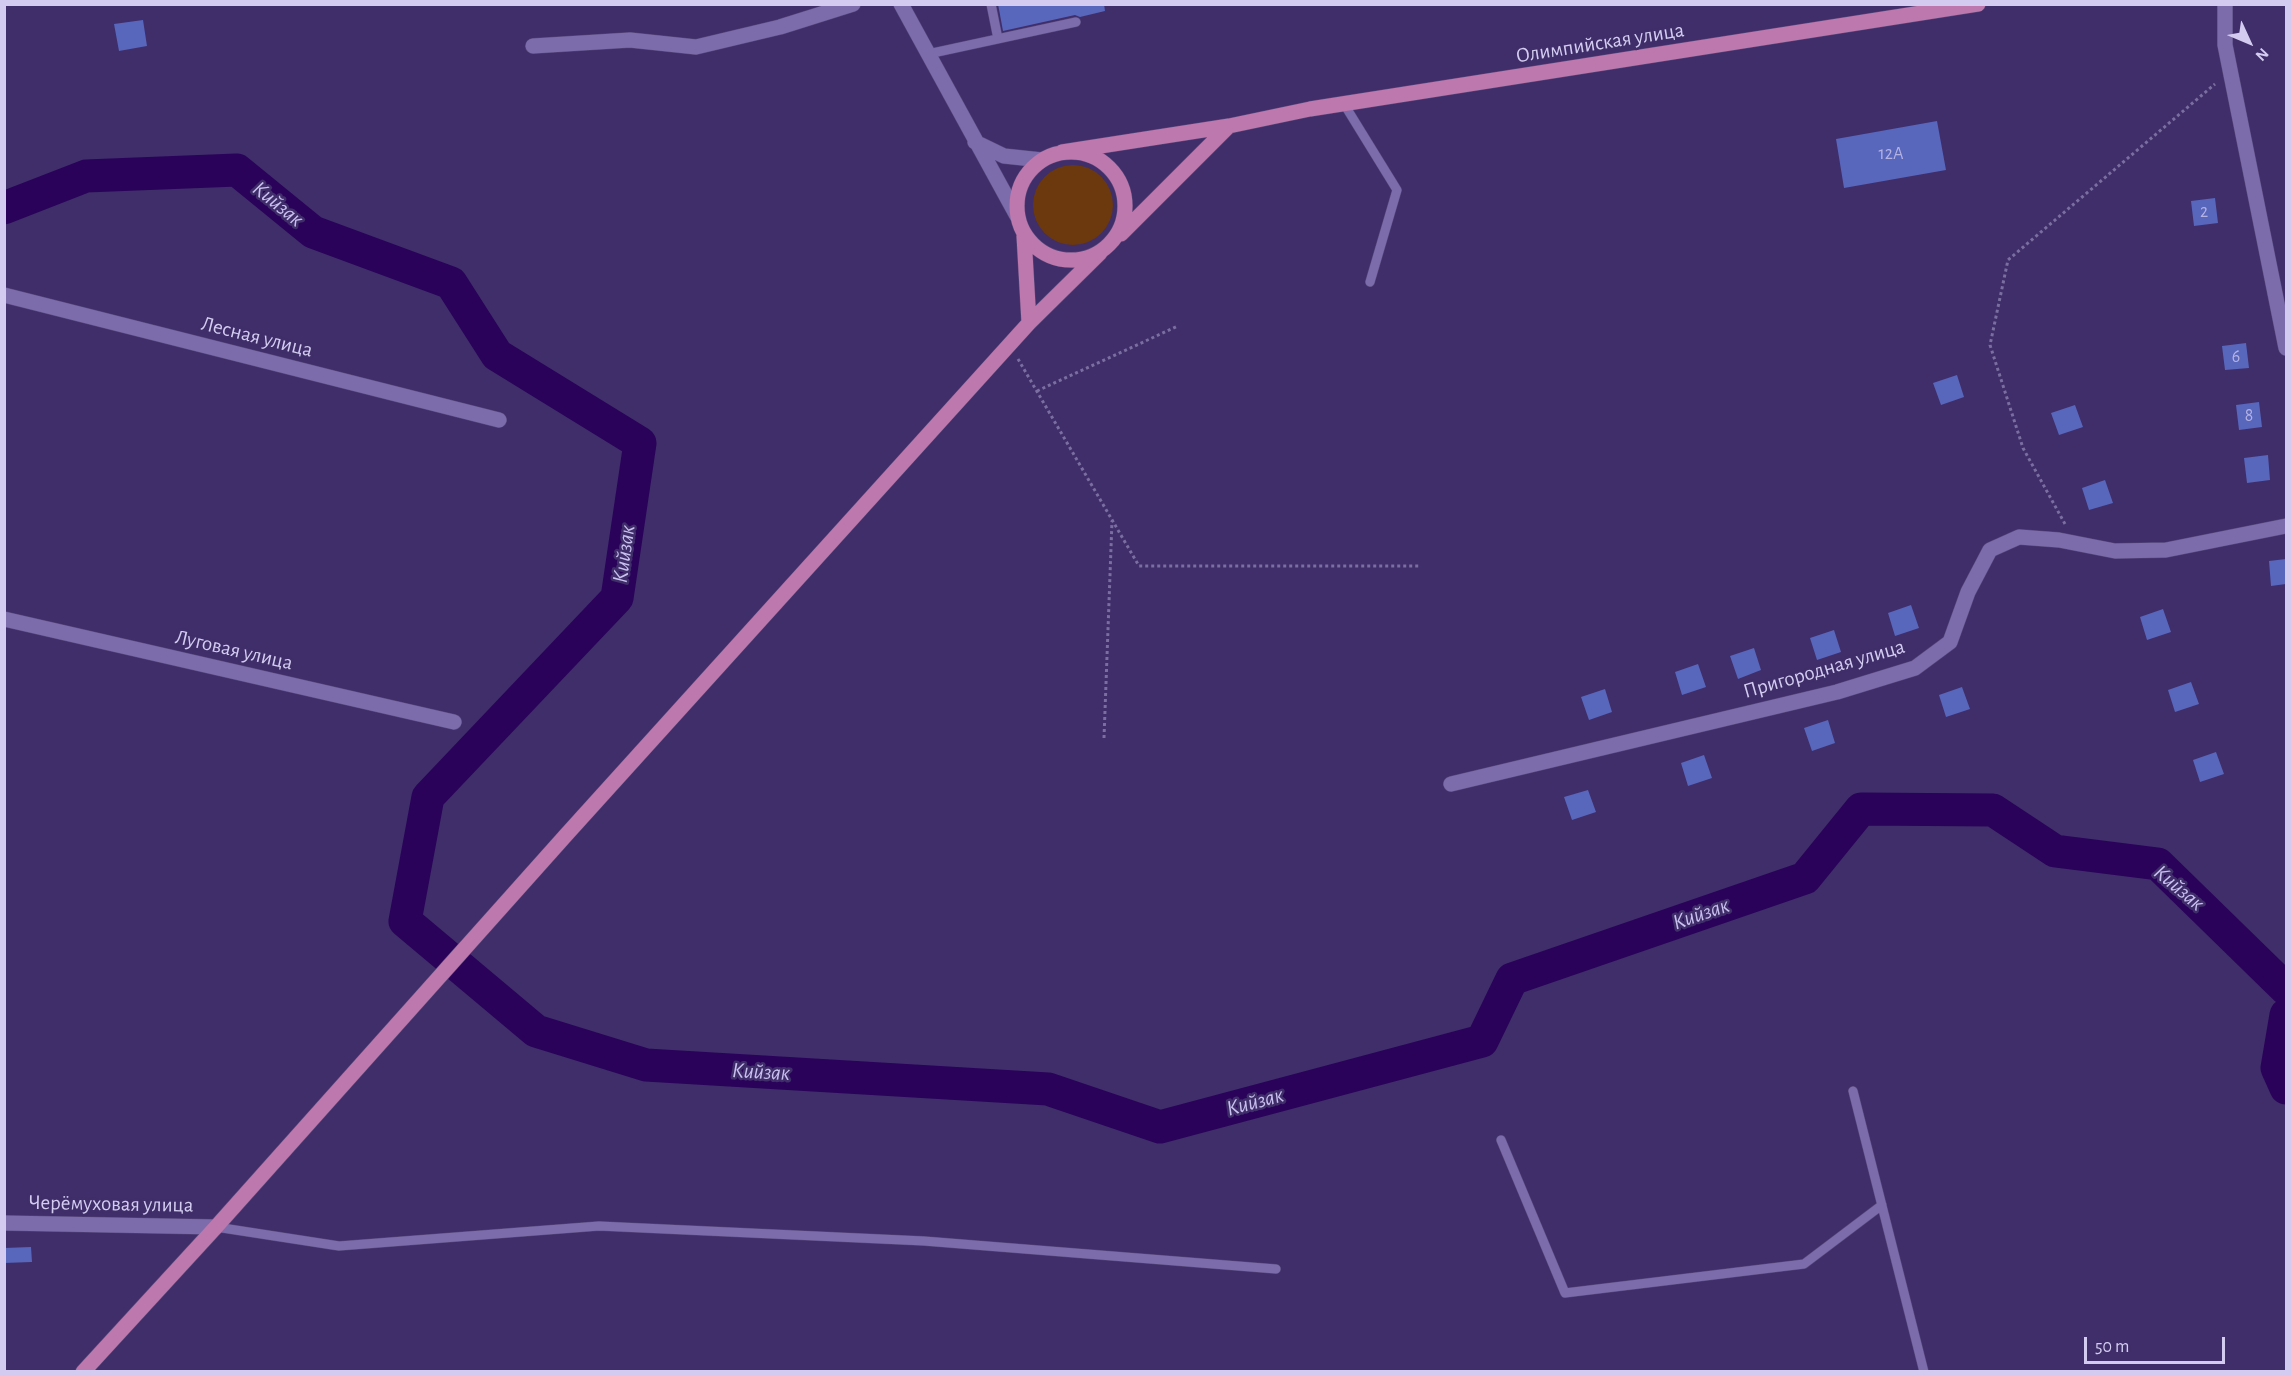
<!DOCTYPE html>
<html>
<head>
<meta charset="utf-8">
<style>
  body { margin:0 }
  #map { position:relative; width:2291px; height:1376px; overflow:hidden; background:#3f2e69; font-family:"Alegreya Sans",sans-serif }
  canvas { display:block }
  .frame { position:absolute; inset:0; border:6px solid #d3ccf0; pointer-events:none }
  .north { position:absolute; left:2219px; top:12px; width:60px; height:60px; -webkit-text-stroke:4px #3f2e69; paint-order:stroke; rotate:134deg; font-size:16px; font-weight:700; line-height:24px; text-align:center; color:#d3ccf0 }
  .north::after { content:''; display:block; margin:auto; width:21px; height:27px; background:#d3ccf0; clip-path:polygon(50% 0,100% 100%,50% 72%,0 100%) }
  .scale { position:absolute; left:2084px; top:1337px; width:141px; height:27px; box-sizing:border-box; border:3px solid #d3ccf0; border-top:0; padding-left:8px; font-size:18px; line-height:21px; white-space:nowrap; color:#d3ccf0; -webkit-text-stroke:4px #3f2e69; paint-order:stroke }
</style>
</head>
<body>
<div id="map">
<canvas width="2291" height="1376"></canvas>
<div class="frame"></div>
<div class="north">N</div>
<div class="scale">50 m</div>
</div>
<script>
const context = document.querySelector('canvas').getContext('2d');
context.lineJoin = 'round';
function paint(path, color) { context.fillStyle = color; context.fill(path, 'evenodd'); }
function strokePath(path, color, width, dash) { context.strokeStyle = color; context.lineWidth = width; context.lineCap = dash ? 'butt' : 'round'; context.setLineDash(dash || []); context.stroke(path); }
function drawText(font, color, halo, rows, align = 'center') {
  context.font = font + ' "Alegreya Sans",sans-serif'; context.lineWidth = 5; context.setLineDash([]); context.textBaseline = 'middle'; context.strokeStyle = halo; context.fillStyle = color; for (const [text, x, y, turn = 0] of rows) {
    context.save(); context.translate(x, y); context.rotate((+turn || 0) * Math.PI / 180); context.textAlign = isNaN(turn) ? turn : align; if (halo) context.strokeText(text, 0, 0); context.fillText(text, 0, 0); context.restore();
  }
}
const green = new Path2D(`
  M1033 205a40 40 0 1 1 80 0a40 40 0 1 1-80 0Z`);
const river = new Path2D(`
  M4 208 86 176 237 170 313 232 451 283 497 355 640 443 617 598 428 797 405 921 536 1031 646 1065 1048 1089 1160 1127 1482 1041 1512 979 1805 878 1861 809 1993 810 2055 851 2158 864 2286 989
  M2286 1015 2277 1068 2286 1088`);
const building = new Path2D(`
  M998 4H1104L1105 11 1080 17 1075 15 1003 31Z
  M143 20 147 46 119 51 114 24Z
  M1937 121 1946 170 1844 188 1836 139Z
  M2215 198 2218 223 2194 226 2191 201Z
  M2246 343 2249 368 2225 370 2222 346Z
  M1957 375 1964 397 1941 405 1933 383Z
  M2259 402 2262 427 2239 430 2236 405Z
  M2075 405 2083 427 2059 435 2051 413Z
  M2268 455 2270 480 2247 483 2244 458Z
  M2105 480 2113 503 2089 510 2082 488Z
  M2286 559V584L2271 586 2269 561Z
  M1911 605 1919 628 1895 636 1888 613Z
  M2163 609 2171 632 2147 640 2140 617Z
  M1834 630 1841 652 1817 660 1810 638Z
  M1754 648 1761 670 1738 679 1730 656Z
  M1698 664 1706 687 1682 695 1675 672Z
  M2191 682 2199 704 2175 712 2168 690Z
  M1962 687 1970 709 1946 717 1939 695Z
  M1605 689 1612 712 1589 720 1581 697Z
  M1828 720 1835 743 1812 751 1804 728Z
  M2216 752 2224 774 2200 782 2193 760Z
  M1704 755 1712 778 1688 786 1681 763Z
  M1588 790 1596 812 1572 820 1564 797Z
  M31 1247 32 1262 4 1263V1248Z`);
const path = new Path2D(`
  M1018 359 1139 566H1419
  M1037 391 1178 326
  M2065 524 2023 448 1990 345 2008 260 2215 84
  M1104 738 1112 521`);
const service = new Path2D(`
  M991 4 998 39
  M928 54 1076 22
  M1344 104 1397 190 1370 282
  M1853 1091 1924 1372
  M1501 1140 1565 1293 1804 1264 1882 1205
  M216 1227 339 1246 599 1226 924 1241 1276 1269`);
const minor = new Path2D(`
  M901 4 1017 216
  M2225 4V45L2286 348
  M533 46 630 40 696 47 780 27 853 4
  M975 142 1004 156 1042 160
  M4 295 499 420
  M4 619 454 722
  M1451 784 1837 692 1915 668 1950 642 1968 592 1990 550 2019 537 2059 540 2115 551 2166 550 2286 526
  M4 1223 216 1227`);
const primary = new Path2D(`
  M1017 206a54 54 0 1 1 108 0a54 54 0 1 1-108 0Z
  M1062 152 1229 126 1310 109 1978 4
  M1121 234 1229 126
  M1024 236 1029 323
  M83 1372 216 1227 566 835 1029 323 1100 253`);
const numberNames = [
  ["12А",1891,154],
  ["2",2204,212],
  ["6",2236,357],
  ["8",2249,416]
];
const streetNames = [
  ["Олимпийская улица",1600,43,-9],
  ["Лесная улица",257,337,14],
  ["Луговая улица",234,650,13],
  ["Пригородная улица",1824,669,-16],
  ["Черёмуховая улица",111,1204,1]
];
const waterNames = [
  ["Кийзак",278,204,39],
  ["Кийзак",624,554,-82],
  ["Кийзак",2179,888,40],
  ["Кийзак",1701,914,-19],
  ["Кийзак",761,1072,3],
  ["Кийзак",1255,1102,-15]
];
paint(green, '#6c380d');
strokePath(river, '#2a025a', 33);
paint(building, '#5866bc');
strokePath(service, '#57477a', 10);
strokePath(minor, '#57477a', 16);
strokePath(primary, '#57477a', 16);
strokePath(path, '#7b6ea0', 3, [3, 3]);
strokePath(service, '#7c6cac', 9);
strokePath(minor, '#7c6cac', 15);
strokePath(primary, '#bd78ad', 15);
drawText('18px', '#b4b2e3', null, numberNames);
drawText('21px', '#d3ccf0', '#3f2e69', streetNames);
drawText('italic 22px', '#cac1f0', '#3f2e69', waterNames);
</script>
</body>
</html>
